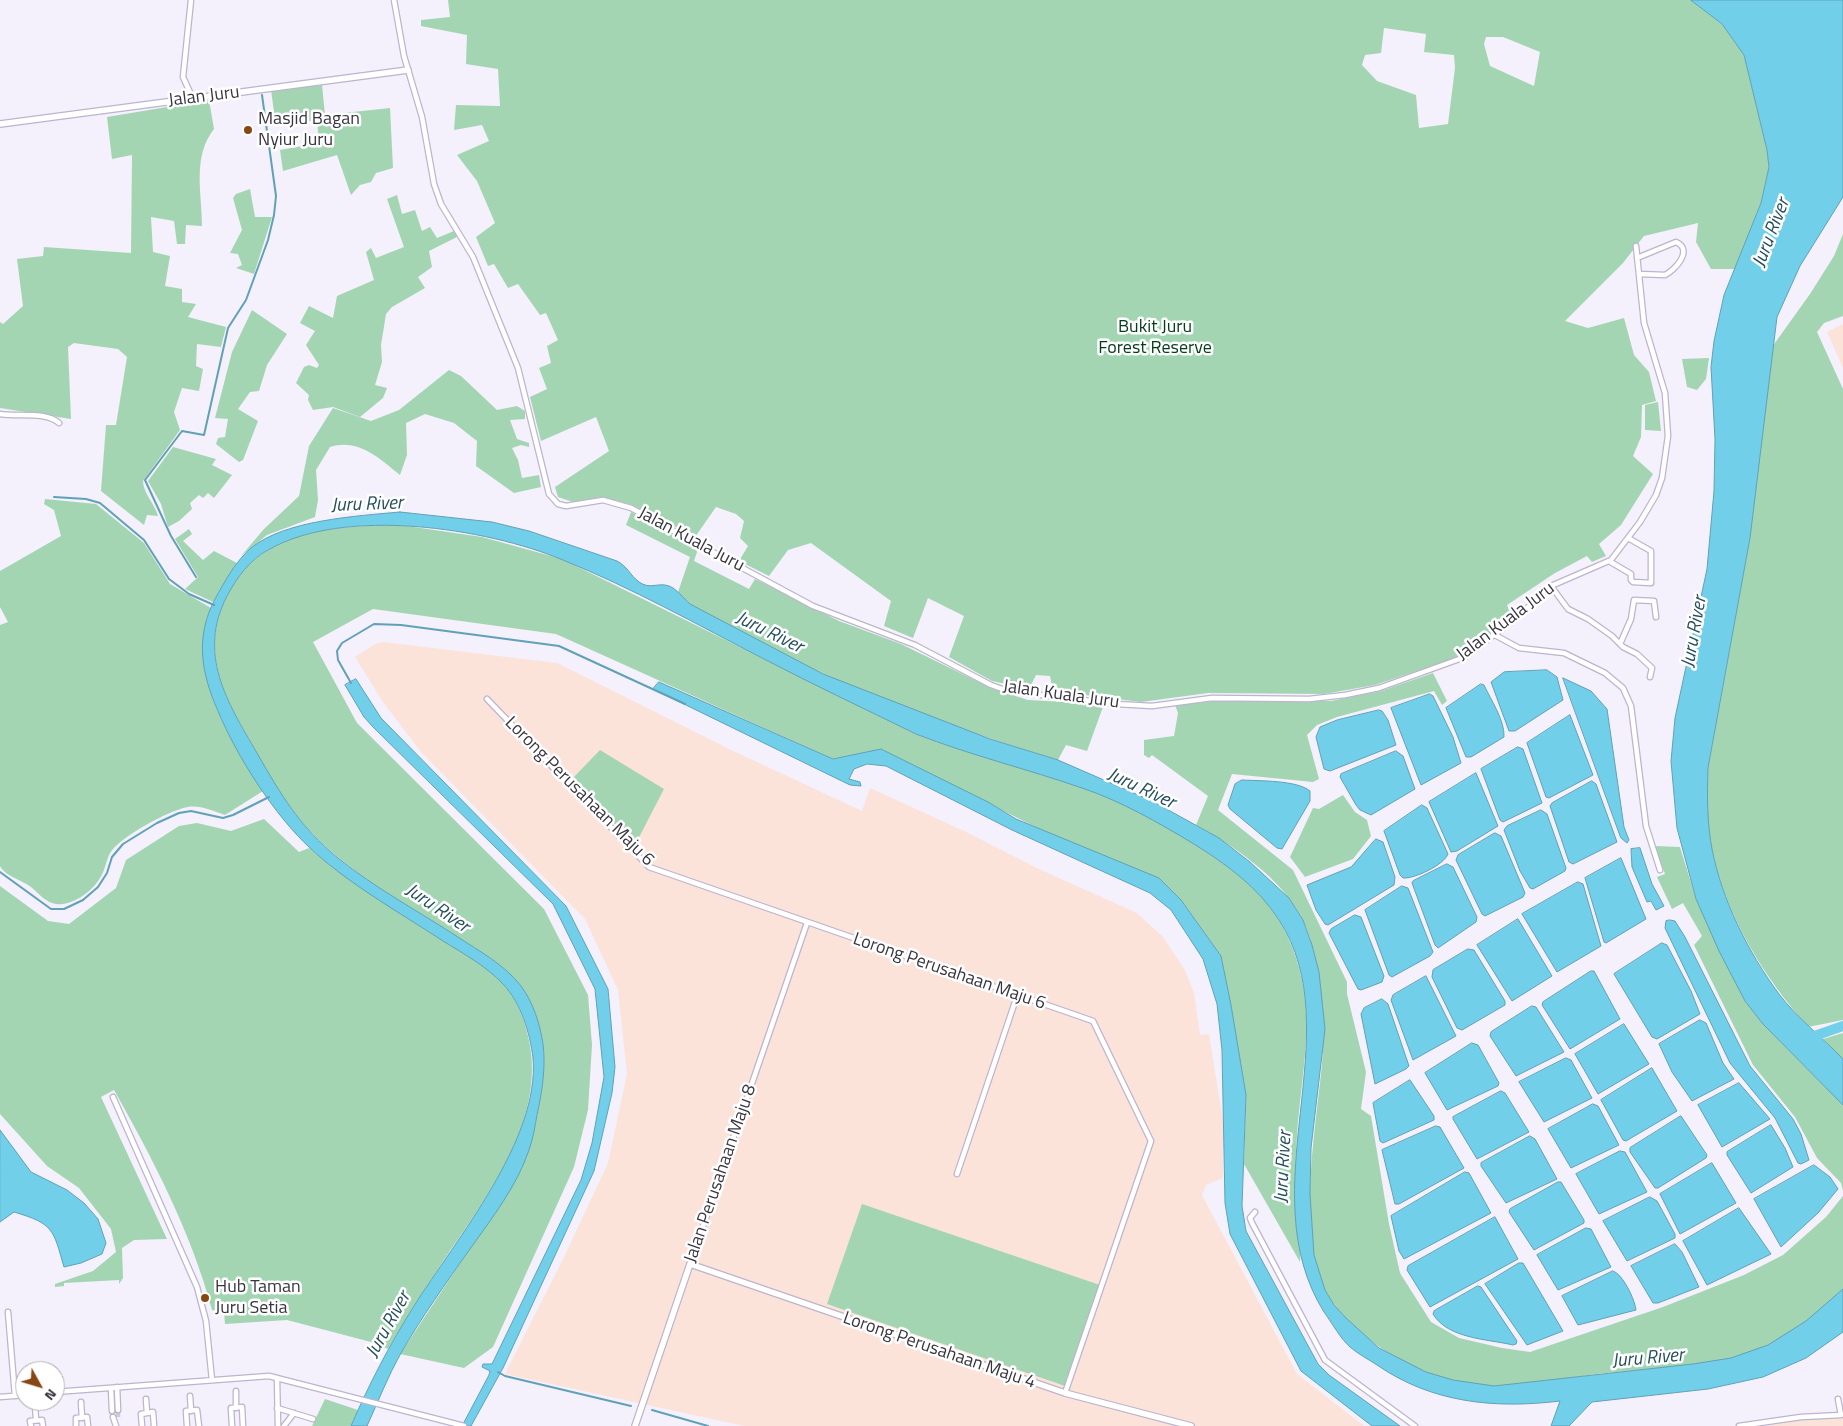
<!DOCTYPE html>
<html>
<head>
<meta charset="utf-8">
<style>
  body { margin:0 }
  #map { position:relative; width:1843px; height:1426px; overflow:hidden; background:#f4f0fc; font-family:"Titillium Web",sans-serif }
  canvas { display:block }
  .north { position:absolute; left:15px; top:1361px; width:50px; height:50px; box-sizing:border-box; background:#fff; border:1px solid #b0aeb3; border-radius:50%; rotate:129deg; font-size:14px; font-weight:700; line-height:20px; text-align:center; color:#393540 }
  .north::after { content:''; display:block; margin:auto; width:18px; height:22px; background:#884612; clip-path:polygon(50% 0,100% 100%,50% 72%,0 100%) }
</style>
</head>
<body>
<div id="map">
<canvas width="1843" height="1426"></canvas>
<div class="north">N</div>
</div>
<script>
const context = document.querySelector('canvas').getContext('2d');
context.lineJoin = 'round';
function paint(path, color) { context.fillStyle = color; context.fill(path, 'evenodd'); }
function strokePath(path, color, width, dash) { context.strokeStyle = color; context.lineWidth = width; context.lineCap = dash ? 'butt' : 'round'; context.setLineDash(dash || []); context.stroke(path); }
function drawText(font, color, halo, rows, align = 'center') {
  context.font = font + ' "Titillium Web",sans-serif'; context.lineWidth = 5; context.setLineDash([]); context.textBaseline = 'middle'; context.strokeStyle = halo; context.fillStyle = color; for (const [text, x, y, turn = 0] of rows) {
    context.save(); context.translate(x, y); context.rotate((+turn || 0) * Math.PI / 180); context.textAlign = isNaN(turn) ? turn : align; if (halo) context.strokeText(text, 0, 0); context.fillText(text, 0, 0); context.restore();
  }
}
const industrial = new Path2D(`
  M1843 324V368L1827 332Z
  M383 642 557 663 729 749 862 811 870 788 964 831 1041 870 1137 913 1163 937 1185 970 1194 993 1200 1035 1209 1034 1223 1121V1178L1206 1185 1202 1195 1297 1374 1364 1426H744L505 1374 564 1257 608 1163 627 1074 618 990 585 919 421 752 383 702 355 657 375 644Z
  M1843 1413V1426H1767Z`);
const green = new Path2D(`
  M448 0H1691L1722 24 1744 55 1767 150 1769 167 1761 203 1735 269H1711L1696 242 1698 223 1644 236 1623 263 1565 321 1588 328 1624 318 1634 355 1649 372 1656 401 1642 405 1641 437 1633 456 1653 474 1621 525 1599 544 1606 556 1592 562 1587 556 1555 573 1507 605 1512 617 1462 656 1375 685 1324 694 1208 693 1141 702 1053 691 1050 676 1036 675 1029 689 992 681 949 657 964 616 928 598 913 638 884 626 891 601 811 543 788 550 769 576 739 561 748 546 740 538 744 521 736 514 716 507 695 537 632 505 602 497 573 502 558 497 555 487 609 451 596 417 541 441 530 397 547 389 539 368 551 363 547 346 558 340 546 313 540 315 518 284 508 288 494 264 488 266 476 237 495 223 477 181 457 155 489 141 482 125 454 130 456 105 500 106 498 69 466 64 467 35 421 26V20L450 17ZM1384 28 1426 34 1424 52 1454 55 1455 68 1448 124 1419 128 1416 95 1377 81 1362 65 1365 55 1381 53ZM1486 37H1503L1540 52 1534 86 1490 66 1484 44Z
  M322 85 325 115 390 108 393 168 376 173 371 182 360 185 351 195 337 155 283 171 280 150 319 143 317 120 276 126 271 90Z
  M209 100 214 129C192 157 202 193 202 226L186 225 185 244H177L174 221 151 217 153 252 170 256 165 286 182 289V302L196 304 188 317 226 327 221 347 197 344 196 366 203 369 199 391 182 388 174 412 180 430 143 481C143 493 155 504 158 516L147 515 144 525 101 491 106 425H116L127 357 118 349 74 343 68 347 71 419 0 408V322L3 324 23 306 17 259 43 256 44 247 131 253 132 155 112 159 107 117Z
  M250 189 255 217H272L254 274 236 268 242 265 238 254 230 253 242 230 233 198 236 194Z
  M397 195 402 214 415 210 422 231 430 227 437 238 454 231 457 237 429 251 432 267 418 277 425 288 392 307 386 314 381 345 382 362 375 385 387 388 383 398 360 417 333 407 313 410 308 400 309 395 296 383 304 367 309 365 317 368 319 365 306 345 315 331 300 323 309 306 333 318 337 296 374 280 366 252 371 248 376 258 404 247 387 199Z
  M1843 234V316L1824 323 1817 332 1843 389V1020L1808 1027C1763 976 1726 916 1712 849 1706 823 1707 795 1708 769L1750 538 1772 347 1810 294 1834 256Z
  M252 310 287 334 267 365 259 391 250 392 238 409 258 421 243 460 239 462 216 444 218 438 225 437 228 419 215 418 232 352Z
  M1709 358 1706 379 1697 390 1687 387 1682 359Z
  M449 370 461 376 497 410 517 406 525 411V419L510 420 517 439 529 443V447L521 445 512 448 518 460 522 478 539 475 541 487 514 493 476 466 477 441 454 423 425 414 406 423 407 455 400 475C379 458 358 438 330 447L316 470 318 500 315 517 267 535 241 556 264 529 299 496 309 446 333 408 371 421 399 410Z
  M1658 402 1661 431 1645 430V405Z
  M173 447 216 459 212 465 232 475 214 498 208 493 203 498 199 495 190 503 192 509 179 521 168 527 161 504 148 481Z
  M45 499 96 504 144 543 170 584 211 608 206 621 213 700 226 729 263 791 225 815C213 811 200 805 188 807 169 810 120 837 110 853 106 861 105 871 100 878 92 892 69 909 52 903 45 901 37 892 31 887 22 880 5 876 0 866V625L8 622 0 607V571L61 536 54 510 44 504Z
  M631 512 698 549 694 561 749 589 755 579 839 621 901 644 993 689 1028 700 1104 704 1087 751 1066 745 1058 760C951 727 844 690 747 635 725 623 700 613 681 597L678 592 690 557 626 525Z
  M381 525 407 526 482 537 562 559 916 734C971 755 1029 768 1084 788 1138 808 1228 856 1265 901 1286 926 1299 958 1304 991 1311 1039 1300 1088 1297 1136 1295 1164 1294 1192 1296 1220 1296 1233 1302 1250 1300 1262L1244 1164 1246 1095 1221 956 1181 900 882 750 833 759 556 634 373 609 313 642 357 723 544 909 588 995 592 1045 588 1110 574 1167 493 1347 464 1368 400 1354C422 1321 443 1289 465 1256 504 1198 533 1162 541 1090 543 1075 545 1060 543 1045 540 1025 533 1004 522 988 507 967 481 952 461 939 420 913 376 889 339 858 292 820 272 780 243 729 218 687 203 642 227 596 258 535 318 528 381 525Z
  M189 529 192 534 183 541 203 560 214 551 237 563 213 602 185 589 198 577 175 539Z
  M1433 673 1447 701 1442 705 1434 691 1337 717 1317 725 1307 735 1319 779 1313 782 1232 774 1218 810 1293 870 1347 982V994L1366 1072 1361 1109 1371 1116 1389 1224 1400 1273 1431 1322 1459 1338 1502 1348 1530 1352 1663 1307 1744 1275 1783 1255 1826 1217 1843 1196V1289C1822 1311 1796 1332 1769 1345 1717 1370 1646 1367 1590 1375 1559 1379 1528 1384 1497 1386 1451 1388 1396 1364 1362 1333 1348 1321 1335 1308 1326 1292 1313 1268 1311 1238 1310 1212 1309 1161 1317 1114 1322 1064 1324 1044 1321 1023 1320 1003 1319 974 1315 945 1302 918 1280 877 1235 847 1196 825L1208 796 1152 755 1149 758 1144 755V740L1174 736 1178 713 1175 705 1213 701H1331L1381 691Z
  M600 750 664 789 635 845 572 779Z
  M1343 795 1355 812 1367 820 1371 836 1353 859 1305 877 1290 857 1313 808 1319 809Z
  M264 819 299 852 309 848C349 881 393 909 437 937 460 951 486 965 504 985 517 1000 524 1018 528 1036 549 1122 482 1202 438 1269 420 1295 404 1322 388 1349L371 1342 287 1320 225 1324 224 1312 212 1310C192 1234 153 1159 114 1090L101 1097 167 1239 134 1240 122 1248 123 1278 119 1284V1280L64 1283V1286L55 1287V1284L93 1271 116 1252 111 1229 79 1188 47 1166 0 1114V886L48 921 69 924 116 888 126 860 179 826 197 823 231 831Z
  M1655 846 1680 847 1696 899 1745 1001 1762 1023 1843 1105V1191L1841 1183 1817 1158 1795 1117 1753 1065 1694 945 1702 936 1683 903 1672 909 1657 877 1665 874Z
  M1843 1033V1059L1823 1039Z
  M862 1204 1100 1285 1065 1386 827 1304Z
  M325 1399 358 1410 351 1426H312Z`);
const water = new Path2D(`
  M1691 0H1843V197L1800 266 1777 317 1750 538 1708 768C1707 795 1707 823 1712 849 1722 900 1748 952 1779 994 1797 1018 1822 1037 1843 1059V1105L1762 1023 1745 1001 1719 951 1696 899 1677 828 1671 761 1675 718 1707 569 1714 491 1715 439 1711 367 1714 341 1724 295 1761 203 1769 167 1767 150 1744 55 1722 24Z
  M400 512 492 522 529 531 617 561C627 566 630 575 639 582 650 590 658 582 669 586 677 589 683 598 690 604L823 674 990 739 1058 760 1152 801 1219 838 1250 862 1289 898 1303 920 1312 945 1319 972 1325 1029 1311 1148 1310 1194 1314 1255 1325 1290 1334 1305 1346 1318 1379 1348 1426 1372 1453 1380 1494 1386 1693 1364 1731 1358 1768 1345 1806 1321 1843 1289V1332L1806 1358 1763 1377 1708 1389 1592 1402 1569 1426H1551L1560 1401C1495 1409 1432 1403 1377 1365 1368 1359 1358 1354 1350 1347 1340 1338 1332 1323 1324 1312 1248 1190 1352 1032 1279 920 1258 887 1226 864 1194 844 1159 823 1121 801 1082 788 1027 769 970 755 916 734 865 709 814 685 764 659 698 625 632 588 563 560 486 528 344 506 268 550 250 560 237 577 227 596 197 654 227 702 257 753 281 795 300 827 338 858 375 888 418 911 458 937 479 951 505 965 521 986 533 1002 540 1024 543 1044 546 1067 542 1092 537 1115 535 1126 533 1139 529 1150 517 1186 492 1218 470 1249 446 1283 421 1318 401 1353 388 1376 378 1402 367 1426H351C369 1384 390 1344 414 1306 456 1239 540 1140 533 1058 530 1033 521 1003 503 984 486 966 464 954 443 941 399 912 350 885 311 849 275 816 237 757 218 711 201 673 195 637 215 599 225 581 235 562 251 548 285 520 357 516 400 512Z
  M1547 670 1557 677 1563 700 1515 731H1509L1491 682 1504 672Z
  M1563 678 1591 691 1607 709 1624 827 1629 840 1627 843 1621 838Z
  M356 679 381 718 566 906 608 989 615 1067 612 1093 594 1171 503 1368 471 1426H462L489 1375 490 1371 482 1367 483 1364H492L581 1180 592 1143 604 1077 595 989 553 904 373 727 364 717 345 685Z
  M659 682 833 759 881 749 988 802 1016 819 1159 878 1181 900 1221 956 1231 1005 1246 1095 1242 1206 1246 1231 1318 1364 1329 1375 1400 1426H1372L1301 1371 1230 1234 1225 1203 1222 1050 1217 1004 1203 959 1171 910 1150 893 1012 830 886 766 867 764 854 769 849 779 860 782 861 786 850 785 653 689Z
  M1481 684 1484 685C1491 700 1505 721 1504 737L1471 757H1466L1446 708Z
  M1430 694 1433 696 1453 737 1461 763 1421 785 1391 708Z
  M1379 710 1382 711 1388 720 1396 745 1330 771 1324 769 1316 737 1320 727 1337 720Z
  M1570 715 1593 775 1549 798 1546 797 1527 743Z
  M1518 747 1523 749 1542 803 1503 822 1500 820 1481 769Z
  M1396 751 1403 756 1415 789 1371 815 1360 810 1356 805 1340 777 1341 774Z
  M1476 773 1498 826 1457 851 1451 852 1429 802Z
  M1242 780C1259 781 1297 780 1310 791V801L1282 849 1277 848 1230 809 1228 805 1235 784Z
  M1592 781 1596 784 1617 842 1573 864 1569 862 1550 806 1552 803Z
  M1422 805 1427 808 1448 854C1444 865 1414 879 1403 878L1400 875 1384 831Z
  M1541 810 1547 814 1566 868 1565 871 1533 889 1530 888 1520 871 1504 830 1507 826Z
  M1495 833 1501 836 1525 893 1523 897 1485 916 1482 914 1456 860 1458 855Z
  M1376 839 1383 842 1395 877 1394 885 1328 925 1325 924 1316 910 1307 885 1351 867Z
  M1640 848 1652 884 1664 906 1656 910 1651 901 1647 902 1632 867 1631 849Z
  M1621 858 1646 919 1606 943 1604 942 1585 878Z
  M1447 864 1453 867 1477 917 1476 922 1438 948 1435 945 1412 883 1413 881Z
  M1578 882 1583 884 1601 946 1557 972 1522 914Z
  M1402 886 1408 888 1433 952 1430 956 1392 977 1389 975 1365 910Z
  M1355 915 1361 917 1384 976 1382 982 1361 990 1358 989 1329 933 1331 929Z
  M1518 919 1552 976 1512 1001 1477 945Z
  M1670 920 1675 921 1685 937 1750 1066 1793 1119 1801 1134 1809 1160 1801 1164 1798 1163 1775 1118 1730 1063 1665 928 1666 921Z
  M1662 943 1667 945 1691 991 1700 1014 1657 1039 1652 1037 1614 974Z
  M1468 949 1474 950 1505 1001V1005L1462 1030 1457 1028 1432 977 1433 970Z
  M1591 971H1594L1620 1019 1570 1049 1542 1005 1543 1002Z
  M1426 976 1456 1036 1413 1060 1391 1000 1393 995Z
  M1382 999 1388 1004 1409 1066 1406 1069 1375 1084 1361 1014 1364 1008Z
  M1532 1006 1536 1007 1564 1052 1516 1076 1490 1036 1491 1032Z
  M1700 1020 1706 1023 1723 1063 1734 1079 1692 1101 1672 1072 1659 1044Z
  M1624 1024 1649 1064 1598 1094 1575 1054Z
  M1472 1043 1478 1045 1499 1083 1498 1086 1447 1110 1425 1073Z
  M1566 1058 1571 1060 1592 1098 1544 1122 1519 1082Z
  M1652 1068 1677 1111 1626 1141 1623 1140 1601 1100Z
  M1410 1080 1434 1116V1120L1383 1143 1380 1141 1373 1103Z
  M1739 1083 1770 1119 1722 1147 1698 1105Z
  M1501 1091 1505 1093 1529 1132 1477 1159 1453 1119V1117Z
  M1593 1104 1598 1106 1619 1145 1571 1168 1548 1129Z
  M1681 1116 1707 1155 1706 1158 1658 1188H1655L1630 1152V1148Z
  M1771 1125 1785 1148 1793 1167 1751 1193 1727 1155V1152Z
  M1436 1126 1440 1127 1464 1168 1399 1204H1395L1382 1150Z
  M0 1130 31 1172 67 1190 84 1203 98 1219 106 1243 102 1254 81 1263 64 1267C53 1229 54 1224 14 1212L0 1222Z
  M1530 1136 1535 1139 1557 1179 1506 1203 1481 1166V1163Z
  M1620 1151 1625 1152 1647 1192 1599 1214 1576 1174Z
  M1712 1163 1736 1203 1680 1234 1660 1194Z
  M1814 1165 1830 1177 1838 1189 1818 1213 1781 1247 1754 1199Z
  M1465 1172 1469 1173 1491 1213 1404 1259 1399 1251 1391 1216Z
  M1558 1182H1561L1584 1220V1223L1534 1250 1509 1212 1510 1209Z
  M1650 1197 1657 1201 1675 1234V1238L1627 1261 1603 1221Z
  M1739 1208 1771 1254 1707 1285 1683 1241Z
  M1495 1217 1518 1259 1430 1307 1407 1270 1408 1266Z
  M1586 1228 1591 1229 1611 1267 1558 1290 1537 1255Z
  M1675 1244 1682 1252 1699 1287 1658 1303H1653L1631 1266Z
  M1519 1263H1523L1563 1331 1527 1345 1485 1284Z
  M1613 1271C1623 1274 1635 1300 1636 1310L1578 1325 1562 1296Z
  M1478 1286 1481 1287 1517 1341 1516 1344 1513 1345C1488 1339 1448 1339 1433 1314L1434 1311Z`);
const stream = new Path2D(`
  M54 497 86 499 100 503 144 540 169 579 189 594 214 605
  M196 577 171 536 145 480 182 431 204 435 228 328 246 300 268 240 274 215 276 196 262 95
  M351 683 338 660 337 651 342 643 374 624 401 625 559 646 685 704
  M0 872 51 909H64L83 900 98 887 107 873 112 857 123 844 157 823 179 813 191 811 223 818 233 815 269 797
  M498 1372 505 1376 631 1406
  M652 1410 708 1426`);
const river = new Path2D(`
  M1806 1039 1843 1026`);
const minorTunnel = new Path2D(`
  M118 1417V1410`);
const minor = new Path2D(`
  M191 0 183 77 193 99
  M394 0 404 56 422 117 434 184 441 204 473 257 518 368 549 494 558 504 566 506 603 500 631 508 813 606 915 645 991 685 1008 691 1116 704 1152 706 1212 698 1309 699 1345 695 1379 688 1465 657 1515 619 1551 586 1611 560 1640 522 1656 495 1662 478 1668 436 1665 393 1644 323 1636 246
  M1637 258 1676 242C1694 250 1675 270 1665 275L1639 274
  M0 414C17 417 46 411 59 423
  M1609 561 1631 574V580L1633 582 1651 583V551L1628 538
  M1551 586 1568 609 1588 619 1612 636 1623 647 1637 654 1652 668 1650 677
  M1493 634 1519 648 1564 653 1605 673 1623 688 1631 706 1646 826 1660 870
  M1620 644 1631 619 1634 600 1654 601 1656 617
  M487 699 649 867 1093 1021 1151 1141 1065 1393
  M113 1097 197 1287 206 1321 212 1380
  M957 1174 1017 996
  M1255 1212 1250 1218 1252 1223 1325 1360 1415 1426
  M690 1264 807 923
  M8 1312 15 1396
  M277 1379 278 1426
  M117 1387 118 1410
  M111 1388 112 1411
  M236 1391V1408
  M55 1392 269 1376 464 1426
  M190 1396 191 1411
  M0 1397 25 1395
  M146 1399 147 1413
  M81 1402 82 1418
  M35 1405 36 1420
  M277 1408 313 1419
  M113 1417 116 1426
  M31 1426 30 1421 42 1420 43 1426
  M76 1426V1418L87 1417 88 1426
  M142 1426 141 1414 153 1412 154 1426
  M187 1426 186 1411 197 1410 199 1426
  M232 1426 231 1408 242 1407 243 1426
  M284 1426 294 1413
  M1739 1426 1801 1417 1841 1415 1838 1399`);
const tertiary = new Path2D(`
  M0 124 408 70
  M635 1426 690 1264 1065 1393 1191 1426`);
const markers = [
  [248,130,5,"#884612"],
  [205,1298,5,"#884612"]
];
const streetNames = [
  ["Jalan Juru",204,97,-7],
  ["Jalan Kuala Juru",691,540,28],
  ["Jalan Kuala Juru",1506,622,-37],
  ["Jalan Kuala Juru",1061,695,8],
  ["Lorong Perusahaan Maju 6",579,792,45],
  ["Lorong Perusahaan Maju 6",949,972,19],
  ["Jalan Perusahaan Maju 8",721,1174,-71],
  ["Lorong Perusahaan Maju 4",939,1351,19]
];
const poiNames = [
  ["Masjid Bagan",258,120],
  ["Nyiur Juru",258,141],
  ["Hub Taman",215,1288],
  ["Juru Setia",215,1309]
];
const parkNames = [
  ["Bukit Juru",1155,328],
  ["Forest Reserve",1155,349]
];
const waterNames = [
  ["Juru River",1772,233,-69],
  ["Juru River",367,505,-2],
  ["Juru River",1695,632,-80],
  ["Juru River",769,633,26],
  ["Juru River",1141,789,25],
  ["Juru River",437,909,34],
  ["Juru River",1284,1167,-87],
  ["Juru River",389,1325,-61],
  ["Juru River",1648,1359,-5]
];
paint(industrial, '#fbe3da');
paint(green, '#a4d5b2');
paint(water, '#71cfea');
strokePath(water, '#60a1b7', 1);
strokePath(stream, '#60a1b7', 2);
strokePath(river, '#71cfea', 10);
strokePath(minorTunnel, '#cfcbd6', 4.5, [4.5, 2]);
strokePath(minor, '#bdb4cf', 7);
strokePath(tertiary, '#bdb4cf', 8);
strokePath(minor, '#fff', 4.5);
strokePath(tertiary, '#fff', 5.5);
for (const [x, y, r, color] of markers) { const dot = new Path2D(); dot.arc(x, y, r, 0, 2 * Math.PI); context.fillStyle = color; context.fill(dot); strokePath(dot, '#fff', 2); }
drawText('18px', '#393540', '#fff', streetNames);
drawText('18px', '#393540', '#fff', poiNames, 'left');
drawText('18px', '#053c1e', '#fff', parkNames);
drawText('italic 19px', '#254f5b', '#fff', waterNames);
</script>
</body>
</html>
